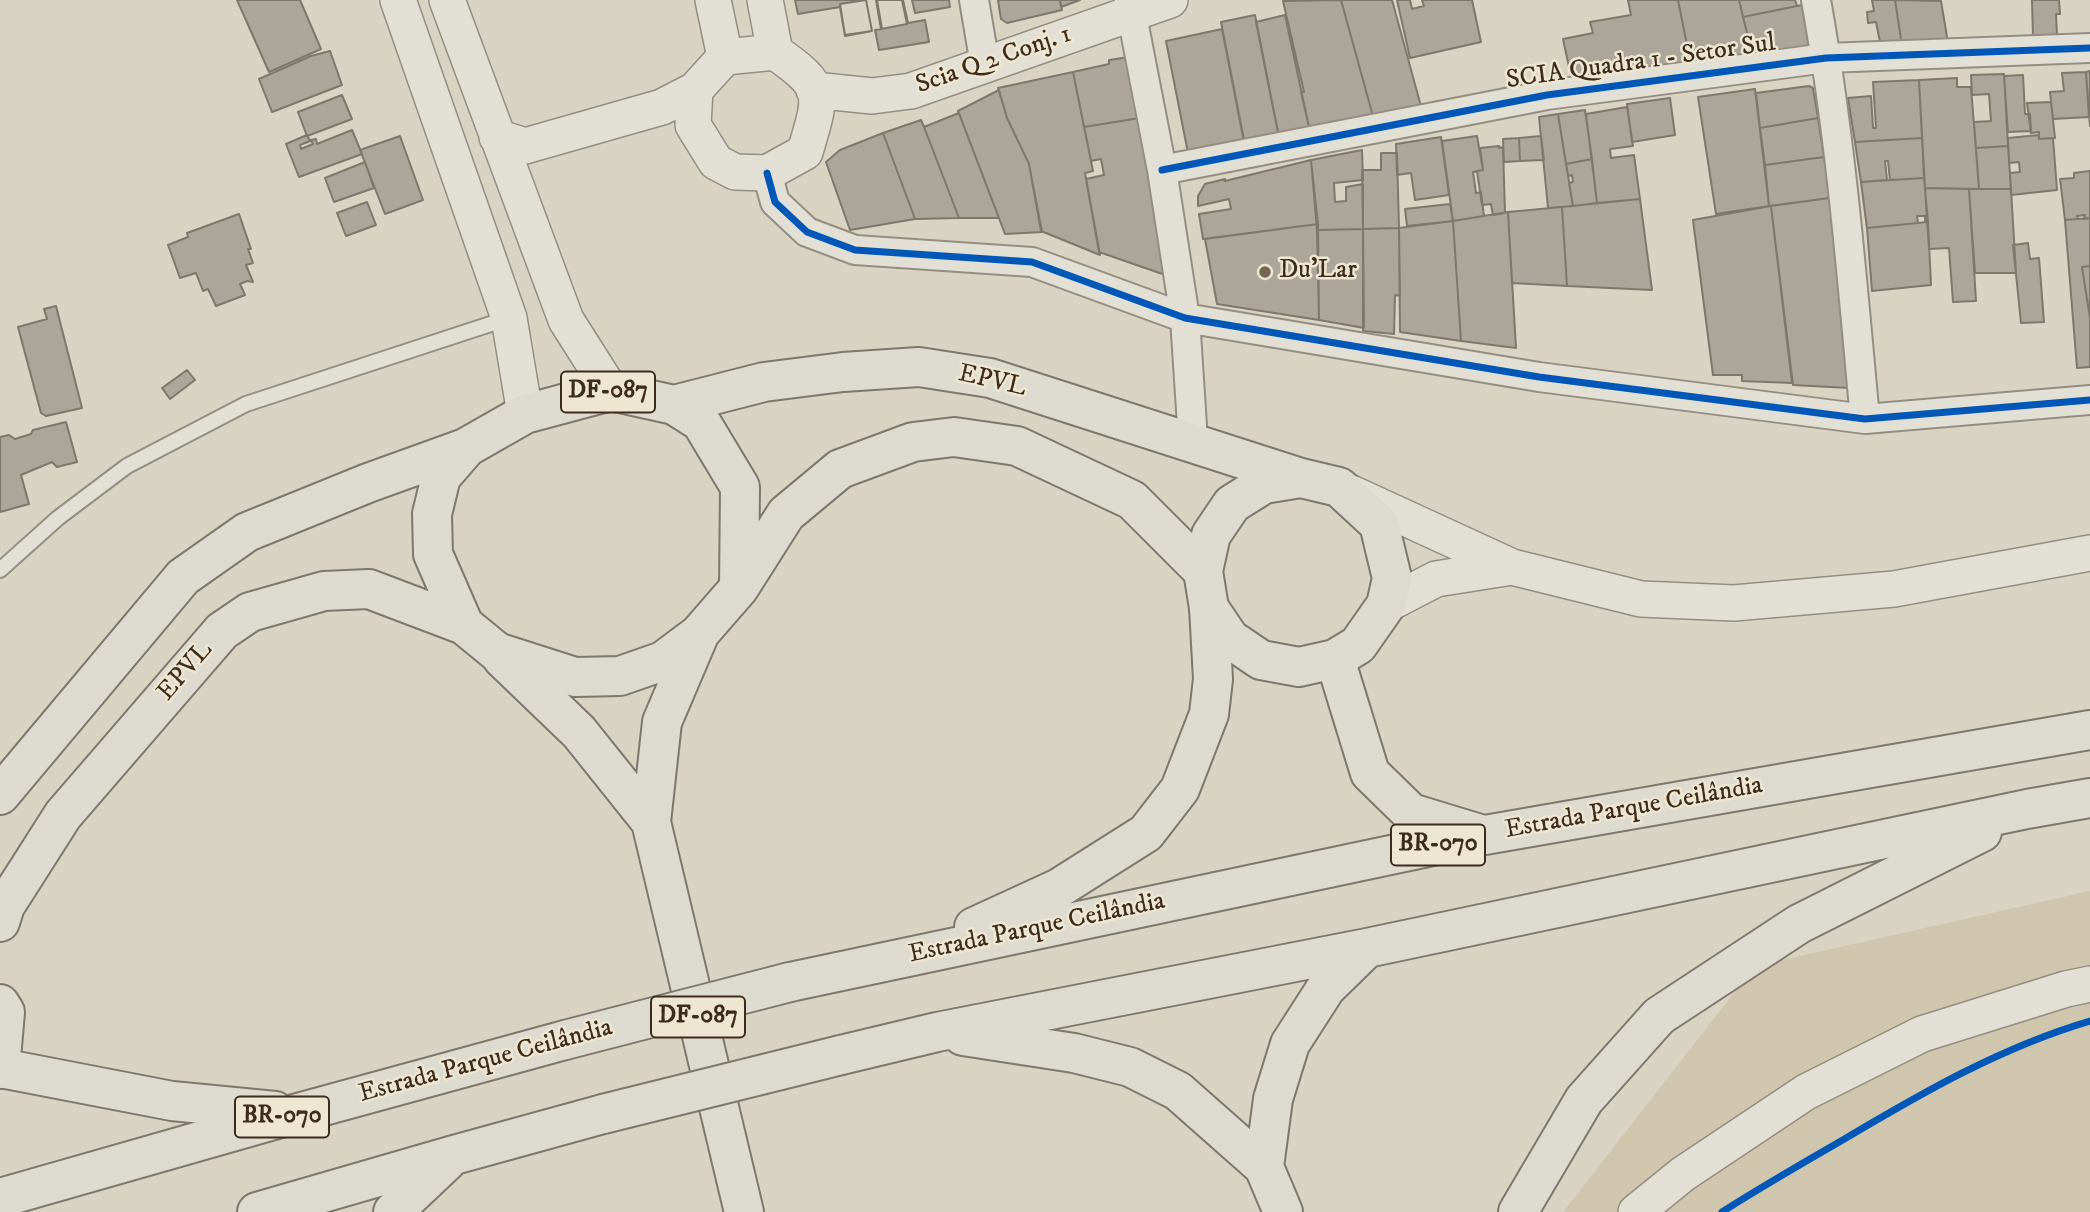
<!DOCTYPE html>
<html>
<head>
<meta charset="utf-8">
<style>
  body { margin:0 }
  canvas { display:block; background:#d9d3c1 }
</style>
</head>
<body>
<canvas width="2090" height="1212"></canvas>
<script>
const context = document.querySelector('canvas').getContext('2d');
context.lineJoin = 'round';
function paint(path, color) { context.fillStyle = color; context.fill(path, 'evenodd'); }
function strokePath(path, color, width, dash) { context.strokeStyle = color; context.lineWidth = width; context.lineCap = dash ? 'butt' : 'round'; context.setLineDash(dash || []); context.stroke(path); }
function drawText(font, color, halo, rows, align = 'center') {
  context.font = font + ' "IM FELL DW Pica",serif'; context.lineWidth = 5; context.setLineDash([]); context.textBaseline = 'middle'; context.strokeStyle = halo; context.fillStyle = color; for (const [text, x, y, turn = 0] of rows) {
    context.save(); context.translate(x, y); context.rotate((+turn || 0) * Math.PI / 180); context.textAlign = isNaN(turn) ? turn : align; if (halo) context.strokeText(text, 0, 0); context.fillText(text, 0, 0); context.restore();
  }
}
const green = new Path2D(`
  M2090 891V1212H1563L1755 966Z`);
const building = new Path2D(`
  M237 0H300L321 49 269 72Z
  M795 0H866L872 31 845 36 840 7 798 14Z
  M866 0 872 31 845 35 840 4Z
  M876 0H902L907 24 881 29Z
  M877 0H903L908 23 925 20 929 42 879 50 875 30 882 29Z
  M912 0H949L950 7 915 13Z
  M998 0H1060L1062 10 1007 23 1001 19Z
  M1060 0H1080L1061 7Z
  M1341 0 1374 120 1309 127 1301 92H1304L1283 1Z
  M1341 0H1392L1422 110 1374 120Z
  M1397 0H1410L1412 9 1424 6 1422 0H1472L1481 42 1410 58Z
  M1628 0H1678L1691 65 1572 81 1563 39 1593 33 1590 22 1631 15Z
  M1678 0H1739L1753 57 1691 65Z
  M1739 0H1795L1797 6 1743 17Z
  M1872 0H1895L1902 46 1881 47 1876 22 1868 23 1867 12 1874 11Z
  M1895 0 1941 1 1948 43 1902 46Z
  M2032 0H2059L2060 14H2056L2057 36 2033 37Z
  M1802 5 1810 52 1754 60 1743 17Z
  M1255 15 1279 137 1244 140 1221 22Z
  M1285 15 1309 127 1278 133 1256 22Z
  M1222 29 1244 142 1188 153 1166 41Z
  M330 51 342 85 272 112 259 79 311 56Z
  M1135 56 1146 117 1084 127 1073 72 1109 64V60Z
  M2090 71V126L2086 72Z
  M1073 72 1093 171 1085 173 1100 255 1041 231 1029 164 1007 118 998 88Z
  M2086 72 2089 117 2053 119 2050 92 2064 91 2062 73Z
  M2004 74 2008 146 1976 148 1974 122 1991 121 1989 94 1972 95 1971 75Z
  M2023 75 2025 114H2030L2031 131 2008 132 2004 76Z
  M1957 78V87H1971L1979 189 1925 188 1919 80Z
  M1919 80 1922 138 1855 142 1848 98 1871 96 1873 128H1876L1873 82Z
  M1809 86 1813 88 1818 118 1760 128 1756 93Z
  M1755 89 1769 206 1716 214 1698 97Z
  M999 90 1007 118 1029 164 1042 232 1005 234 958 111Z
  M342 95 352 119 307 136 298 112Z
  M1670 98 1675 135 1632 142 1627 104Z
  M2051 102 2055 138 2039 139V132L2031 133 2027 103Z
  M1627 107 1633 146 1610 149 1611 158 1634 155 1640 199 1597 203 1586 114Z
  M1585 110 1592 159 1566 164 1558 114Z
  M959 113 999 218H959L924 127Z
  M1558 114 1573 206 1548 208 1539 117Z
  M1146 117 1174 278 1099 252 1086 179 1104 175 1101 159 1091 161 1084 127Z
  M1818 118 1824 157 1765 165 1760 128Z
  M921 120 924 127 959 218 915 219 883 133Z
  M352 130 362 154 299 177 286 144 307 135 310 141 300 145 301 149 313 144 311 140 316 139 317 144Z
  M883 133 915 219 850 230 826 162 840 150Z
  M2039 135V139L2053 138 2057 190 2011 195 2010 173 2020 172 2019 162 2009 163 2008 138Z
  M400 136 423 200 385 214 360 150Z
  M1477 136 1483 170 1473 172 1476 193 1481 192 1484 216 1453 221 1442 141Z
  M1541 136 1544 160 1520 161 1519 138Z
  M1441 137 1449 195 1415 200 1411 173 1397 175 1396 144Z
  M1519 138 1520 161 1504 162 1503 139Z
  M1922 138 1924 178 1890 180 1888 161H1885L1887 180 1861 182 1855 142Z
  M1499 146V148L1503 147 1505 213 1493 215 1491 204 1482 205 1477 171 1483 170 1480 148Z
  M2008 146 2011 189H1979L1976 148Z
  M1362 150 1363 180 1334 183 1335 202 1346 201V187L1363 184V229L1317 230 1311 160Z
  M1381 153H1397L1399 228 1363 229 1362 170H1381Z
  M1824 157 1830 198 1769 206 1765 165Z
  M1592 159 1597 203 1573 206 1569 183 1573 182 1572 175 1568 176 1566 164Z
  M1311 160 1318 224 1203 239 1199 214 1231 209 1229 199 1198 206V196L1205 184 1225 179V181Z
  M365 162 374 188 334 202 325 178Z
  M2090 171V218L2084 219 2085 215 2077 216 2078 219 2065 220 2060 179 2074 178V173Z
  M1924 178 1928 222H1925V216H1917L1918 223 1867 228 1861 182Z
  M1925 188 1969 189 1976 301 1953 302 1949 248 1929 249Z
  M1969 189H2011L2016 273H1975Z
  M1830 198 1849 388 1793 385 1771 206Z
  M1640 199 1652 290 1567 286 1562 207Z
  M367 202 376 225 346 236 337 213Z
  M1450 204 1453 221 1407 226 1405 209Z
  M1771 206 1792 383 1742 381V375H1713L1693 220Z
  M1562 207 1567 286 1512 283 1508 212Z
  M1508 212 1516 348 1461 341 1453 221Z
  M239 214 251 249H248L253 263 246 265 253 282 247 281 240 284 245 295 216 306 208 289 203 291 196 273 180 278 168 245 188 237 187 233Z
  M2090 218V266L2082 267 2090 318V367L2077 368 2065 220Z
  M1453 221 1461 341 1400 332 1399 228Z
  M1928 222 1931 285 1872 291 1867 228Z
  M1318 224 1319 320 1217 304 1205 239Z
  M1399 228 1400 296 1395 295 1394 334 1363 331V229Z
  M1363 229 1364 328 1319 320 1317 230Z
  M2028 243 2030 259 2039 258 2044 322 2021 323 2013 245Z
  M2090 266V318L2082 267Z
  M56 306 82 408 46 416 41 413 18 327 47 319 44 309Z
  M187 370 195 380 170 399 162 388Z
  M66 422 77 462 57 467 52 462 21 475 29 504 0 512V437L9 435 15 439 31 434 33 430Z`);
const service = new Path2D(`
  M0 570 58 518 127 466 246 404 509 318`);
const minor = new Path2D(`
  M974 0 985 65
  M1129 0 1162 170 1185 318 1193 441
  M1816 0C1841 139 1852 279 1865 419
  M1162 170 1547 95 1826 58 2090 48
  M767 173 775 202 807 232 855 250 1032 262 1185 318 1539 377 1865 419 2090 400`);
const tertiary = new Path2D(`
  M398 0 509 318 525 414
  M447 0 566 320 611 391
  M713 0 725 57
  M765 0 775 52
  M775 52C827 88 822 94 805 152L767 173 735 172 716 162 693 125 695 90 725 57Z
  M814 90 872 96 911 91 1170 0
  M497 137 525 146 662 107 695 90
  M1351 493 1512 567 1641 599 1734 603 1894 589 2090 553
  M1386 605 1436 579 1512 567
  M1636 1212 1683 1174 1806 1092 1922 1034 2066 989 2090 984`);
const primary = new Path2D(`
  M611 391 674 405 701 422 740 487 739 588 699 634 663 661 620 676 575 677 497 652 464 625 433 554 432 514 441 477 467 447 525 414Z
  M674 405 764 382 843 372 919 367 990 378 1301 478 1339 487 1379 524 1392 578 1386 605 1358 645 1335 659 1299 667 1261 660 1230 639 1209 608 1203 571 1211 535 1232 504 1264 484 1301 478
  M739 588 786 514 840 469 913 442 954 437 1017 446 1132 500 1203 571
  M699 635 662 722 651 822 744 1212
  M502 658 579 732 651 822
  M0 795 183 577 247 532 368 483 465 448
  M0 922 5 906 63 815 222 631 250 612 324 591 369 589 464 625
  M0 1004 5 1012 0 1069`);
const motorway = new Path2D(`
  M1335 659 1370 773 1411 813 1480 834
  M974 927 1059 888 1146 833 1180 789 1209 714 1213 679 1209 608
  M790 982 1485 835 2090 730
  M963 1036 1074 1053 1130 1067 1178 1091 1264 1167 1283 1212
  M841 1055 937 1032 1367 948 2027 809 2090 798
  M1 1068 172 1101 275 1111
  M1264 1167 1273 1099 1290 1044 1326 988 1367 948
  M0 1198 298 1113 565 1040
  M257 1212 454 1155 603 1114
  M393 1212 447 1161
  M1518 1212 1584 1100 1659 1016 1799 924 1982 832`);
const motorwayBridge = new Path2D(`
  M565 1040 790 982
  M603 1114 841 1055`);
const cycleway = new Path2D(`
  M1162 170 1547 95 1826 58 2090 48
  M767 173 775 202 807 232 855 250 1032 262 1185 318 1539 377 1865 419 2090 400
  M1722 1212C1761 1187 1801 1164 1841 1141 1920 1094 2001 1047 2090 1021`);
const markers = [
  [1265,272,7,"#746656"]
];
const shields = [
  [608,392,94],
  [1438,845,94],
  [698,1017,94],
  [282,1117,94]
];
const shieldNames = [
  ["DF-087",608,392],
  ["BR-070",1438,845],
  ["DF-087",698,1017],
  ["BR-070",282,1117]
];
const streetNames = [
  ["Scia Q 2 Conj. 1",994,61,-19],
  ["SCIA Quadra 1 - Setor Sul",1641,63,-8],
  ["EPVL",992,382,13],
  ["EPVL",186,672,-49],
  ["Estrada Parque Ceilândia",1634,809,-10],
  ["Estrada Parque Ceilândia",1037,929,-12],
  ["Estrada Parque Ceilândia",486,1062,-15]
];
const poiNames = [
  ["Du'Lar",1279,272]
];
paint(green, '#cfc6ad');
paint(building, '#aca69a');
strokePath(building, '#7e776c', 2);
strokePath(service, '#948e82', 18);
strokePath(minor, '#948e82', 32);
strokePath(tertiary, '#948e82', 38);
strokePath(primary, '#7e776c', 42);
strokePath(motorway, '#7e776c', 42);
strokePath(service, '#e2dfd5', 14);
strokePath(minor, '#e2dfd5', 28);
strokePath(tertiary, '#e2dfd5', 35);
strokePath(primary, '#dddacf', 38);
strokePath(motorway, '#dddacf', 38);
strokePath(motorwayBridge, '#7e776c', 42, []);
strokePath(motorwayBridge, '#dddacf', 38);
strokePath(cycleway, '#0057b8', 7);
for (const [x, y, r, color] of markers) { const dot = new Path2D(); dot.arc(x, y, r, 0, 2 * Math.PI); context.fillStyle = color; context.fill(dot); strokePath(dot, '#ede6d0', 2.5); }
for (const [x, y, w] of shields) { const box = new Path2D(); box.roundRect(x - w / 2, y - 20.5, w, 41, 5); context.fillStyle = '#ede6d0'; context.fill(box); strokePath(box, '#3e2b1c', 2); }
drawText('bold 24px', '#3e2b1c', null, shieldNames);
drawText('26px', '#3e2b1c', '#ede6d0', streetNames);
drawText('26px', '#3e2b1c', '#ede6d0', poiNames, 'left');
</script>
</body>
</html>
